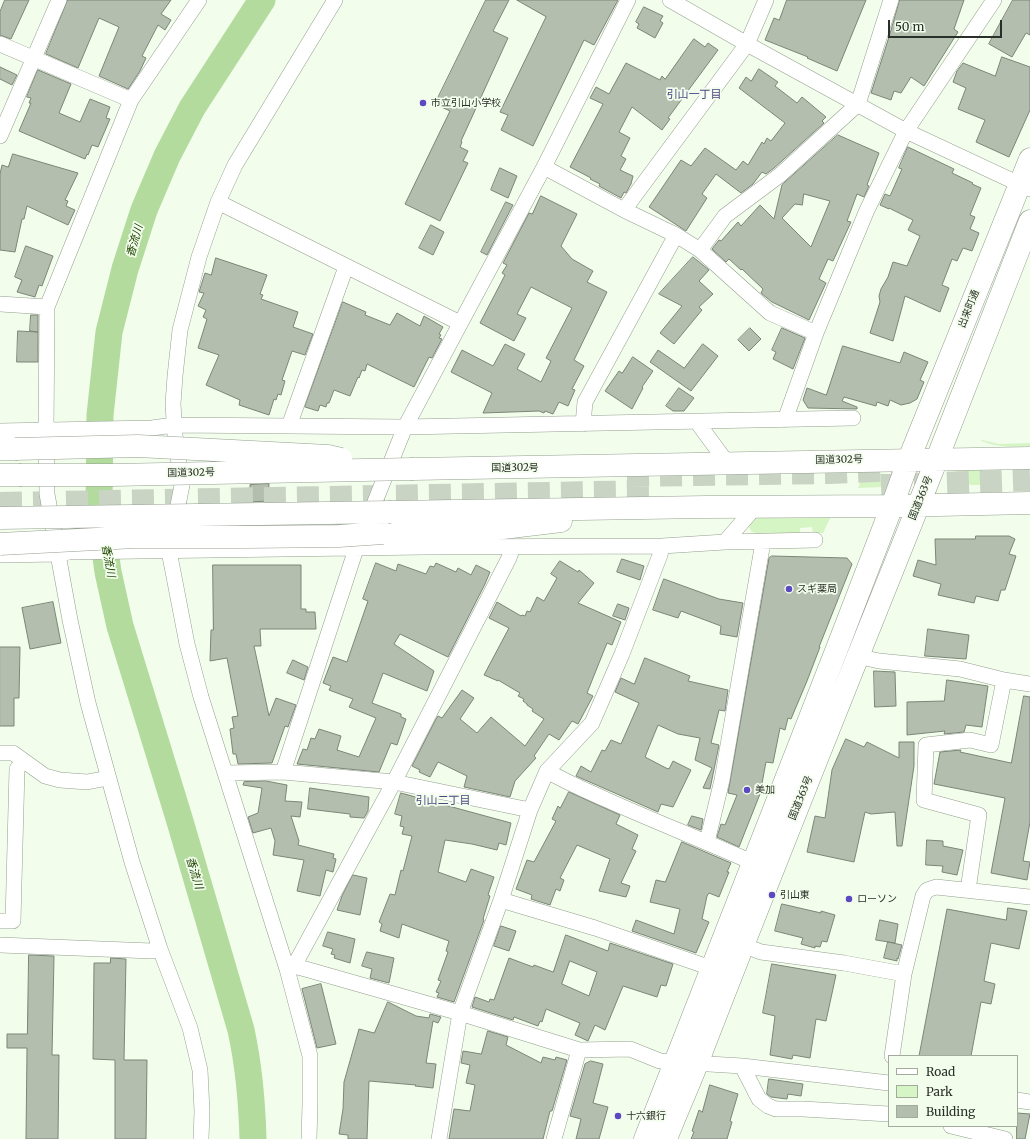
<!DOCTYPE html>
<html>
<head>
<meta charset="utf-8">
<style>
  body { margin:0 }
  #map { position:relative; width:1030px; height:1139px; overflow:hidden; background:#f2fdec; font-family:Merriweather,serif }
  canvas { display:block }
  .legend { position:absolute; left:888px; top:1055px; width:130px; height:72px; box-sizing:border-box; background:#f2fdec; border:1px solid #a2ab9e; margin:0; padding:5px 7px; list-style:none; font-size:12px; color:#2b2f29 }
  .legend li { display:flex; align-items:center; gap:8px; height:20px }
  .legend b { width:20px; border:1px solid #a2ab9e }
  .scale { position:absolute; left:888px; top:20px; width:114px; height:18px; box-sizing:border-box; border:2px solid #2b2f29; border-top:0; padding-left:5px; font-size:12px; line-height:14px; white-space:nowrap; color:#2b2f29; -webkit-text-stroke:3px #f2fdec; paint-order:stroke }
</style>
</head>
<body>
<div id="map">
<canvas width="1030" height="1139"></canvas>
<ul class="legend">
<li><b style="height:5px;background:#fff"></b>Road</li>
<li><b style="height:11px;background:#d5f5c4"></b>Park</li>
<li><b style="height:11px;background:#b3beae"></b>Building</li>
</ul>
<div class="scale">50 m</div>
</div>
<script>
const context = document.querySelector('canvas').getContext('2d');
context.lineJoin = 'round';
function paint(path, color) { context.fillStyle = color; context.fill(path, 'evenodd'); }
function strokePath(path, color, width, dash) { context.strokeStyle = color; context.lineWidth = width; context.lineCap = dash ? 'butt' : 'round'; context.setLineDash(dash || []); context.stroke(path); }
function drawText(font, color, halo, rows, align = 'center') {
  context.font = font + ' Merriweather,"Noto Sans JP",serif'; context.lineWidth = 3.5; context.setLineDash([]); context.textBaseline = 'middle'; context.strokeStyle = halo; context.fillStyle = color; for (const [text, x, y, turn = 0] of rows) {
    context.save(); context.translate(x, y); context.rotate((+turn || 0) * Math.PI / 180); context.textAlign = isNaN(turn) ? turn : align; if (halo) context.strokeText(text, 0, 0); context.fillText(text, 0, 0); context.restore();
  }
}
const green = new Path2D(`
  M982 440 999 444 1030 443V446C1010 447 1000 448 981 441Z
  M983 462V485C968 485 945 486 959 465Z
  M865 472H877L882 474 884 480 881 487 858 488Z
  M834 510 823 533H813L812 527 800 528V533L760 535 751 531 749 527 753 518Z`);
const river = new Path2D(`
  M253 1139C252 1101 249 1067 241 1030L179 818 120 626 108 572 99 507 100 415 109 332 125 269 144 210 167 156 192 108 262 0`);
const building = new Path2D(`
  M5 0H29L11 39 0 35V12Z
  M68 0H171L161 14 171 20 165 30 158 25 142 56 146 58 140 71 128 89 99 76 119 27 99 18 78 68 46 54Z
  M486 0H509L493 31 508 38 461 141 462 142 460 147 468 151 463 161 468 163 440 221 405 204 450 111 435 104Z
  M517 0H618L594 45 584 40 533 146 501 130 508 115 500 112 546 17Z
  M787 0H866L837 71 807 58 808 57 765 40 774 18 779 20Z
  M900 0H964L954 29 958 32 951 43 924 86 911 77 901 93 894 91 891 100 871 93 889 37Z
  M1013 0H1030V35L1026 33 1012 57 989 44Z
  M644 7 663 16 660 21 663 23 655 38 637 28 639 24 636 22Z
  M694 39 705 47 708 43 718 50 668 118 670 119 662 130 632 107 619 132 630 138 621 156 626 159 620 170 633 176 631 184 626 193 624 192 621 198 599 186 600 184 590 179 591 178 570 167 603 104 590 98 596 87 609 94 626 63 660 80 662 76 665 79Z
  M1002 57 1030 67V110L1009 157 976 142 985 120 958 109 966 88 953 82 957 71 963 63 995 76Z
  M0 67 17 75 12 85 0 79Z
  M759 69 778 82 775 86 797 103 802 97 826 117 822 121 824 123 774 168 766 174 762 172 753 184 741 193 716 174 702 194 707 198 686 231 649 207 681 160 691 166 705 148 736 170 743 161 748 165 762 142 764 144 767 138 771 141 785 123 739 88 746 77 751 81Z
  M38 70 71 84 59 113 80 122 90 99 110 107 106 118 110 119 98 147 92 145 88 155 87 154 85 159 19 131 31 103H29L31 98 27 97Z
  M838 135 879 153 867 185 869 186 864 197 857 194 847 221 851 222 833 261 828 259 819 279 826 283 809 320 772 302 761 293 763 289 742 269 741 270 729 259 726 262 712 249 719 240 721 241 738 222 741 226 760 205 774 219 782 185ZM804 194 830 201 811 247 782 218 795 204 802 205Z
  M908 147 954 169 952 173 973 183 972 184 981 188 970 215 975 217 970 229 979 233 972 251 963 248 957 261 952 259 942 285 949 288 940 312 905 296 893 341 870 333 880 302 879 296 881 289 888 277 893 262 907 266 920 236 908 230 913 220 889 208V209L880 205 885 194 890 196 902 169 899 168Z
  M13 154 78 173 65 200 68 201 66 206 75 210 68 225 27 206 24 219H22L15 252 0 250V174L2 165 8 167Z
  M500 168 517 176 508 198 491 190Z
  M541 196 577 214 561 246 572 259 593 271 587 282 607 292 574 360 584 366 572 389 575 390 568 406 559 402 553 414 545 411 544 413 539 411 483 413 492 393 451 372 462 350 493 366 505 344 525 354 517 369 541 382 551 361 546 358 572 308 531 287 517 314 526 318 514 341 480 323 505 275 502 273 507 265 503 263 529 213 532 214Z
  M506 202 513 205 487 255 481 252Z
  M431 225 444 232 433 255 419 248Z
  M26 246 53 256 42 286 39 285 35 297 17 292 22 280 15 277Z
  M693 257 709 270 699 281 713 294 699 307 702 310 674 344 660 333 682 306 659 294Z
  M216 258 267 275 260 294 263 295 261 299 298 312 293 327 313 334 305 355 292 351 282 380 285 381 281 395 278 394 276 400 274 399 269 415 239 405 240 400 206 385 219 355 198 348 207 319 203 317 206 310 198 306 204 293 199 292 205 273 211 275Z
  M343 302 366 312 365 315 390 325 397 313 420 326 424 316 443 327 439 334 441 335 439 338 442 339 432 358 429 357 414 387 367 364 365 371 362 370 359 378 358 377 350 396 334 390 329 403H327L326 407 320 405 318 411 305 407Z
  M31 315H38V332L30 331Z
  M750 328 761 339 749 351 738 340Z
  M782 328 805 338 793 369 773 359 776 352 772 350Z
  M18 331 38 332V362H17Z
  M703 344 718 356 691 391 650 362 658 350 684 368Z
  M843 346 900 363 904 352 928 362 920 380 924 382 917 399 910 403 901 405 890 400 888 406 877 402 876 406 844 397 842 401 857 407V409L808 408 803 400 807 388 826 395Z
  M633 357 653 371 642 387 643 388 632 409 605 391 619 371 622 373Z
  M679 388 694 398 684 411H673L666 406Z
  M269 484 268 501 250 502V485Z
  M976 536H1009L1015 539 1009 554 1016 556 1005 590H1001L998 601 976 596 974 603 938 595 941 584 913 576 918 560 936 565 935 539H975Z
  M772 556 847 558 852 564 819 647H820L807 681 791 719 788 718 785 730 780 728 773 763 766 762 760 794 739 847 717 837 721 824 725 825 737 795 728 793 769 558Z
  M622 559 644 566 640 580 617 572Z
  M560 561 578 572 579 570 594 583 578 603 621 622 612 645 607 643 587 693 593 696 578 724 572 721 559 740 549 734 534 756 536 758 515 781 510 797 464 787 467 776 438 762 430 777 419 772 420 770 412 766 436 719 438 716 442 718 462 690 474 698 460 719 477 733 491 717 525 746 544 719 532 711 533 709 527 705V704L523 701 524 699 518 696 520 693 498 680V681L484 675 509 628 489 618 497 602 521 616 522 615 525 616 527 611 530 612 537 597 544 601 557 578 551 574Z
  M376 563 396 571 398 564 426 574 430 566 434 567 436 563 456 572 458 568 471 575 476 565 490 572 485 584 448 657 400 634 394 644 434 671 427 691 383 673 372 703 401 714V717L406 719 397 745 391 743 379 772 297 764 303 749 307 750 311 738 315 739 319 729 341 736 337 750 359 757 376 718 349 707 353 699 329 690 331 686 323 683 333 657 347 662 368 601 363 599Z
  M213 565H301V609H306V612H315L316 629H260L261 646H254L269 716 276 698 296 705 288 727 285 726 272 763 238 764 236 754H233L230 729 234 728 232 717 238 716 227 658 210 661 211 630H213Z
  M664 579 719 599 743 603 737 637 720 634 721 626 681 611 678 618 653 610Z
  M53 602 61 643 30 649 22 608Z
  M618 604 629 608 625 620 613 616Z
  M928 629 969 635 966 659 925 656Z
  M0 647H20L19 698H14V726H0Z
  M645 658 690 676 688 681 728 690 725 711 719 710 711 743 719 745 710 789 703 788 712 768 695 760 700 738 678 734 658 725 645 757 666 768 669 769 673 761 691 770 673 807 661 804 658 812 576 776 581 766 591 772 602 750 605 751 611 740 621 744 639 703 615 692 621 678 634 684Z
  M293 660 308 667 304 680 287 673Z
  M874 671 895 672 896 706 875 707Z
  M947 680 988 686 982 727 966 725 964 732 944 734 945 731 907 735V702L944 701Z
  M1024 696 1030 697V822L1023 861 1030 862 1027 880 991 873 1005 798 934 784 940 752 961 750 960 752 1011 763Z
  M846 739 864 747 867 742 899 758V742H914V766L902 846H897L895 812 871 814 865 812 854 862 807 852 815 816 825 818 832 770Z
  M266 781 287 785 285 801 302 802 300 817 291 816 299 841 298 845 334 854 333 858 336 859 333 872 326 870 320 896 297 891 304 860 273 855 275 841 271 828 253 833 248 817 258 813 262 788 243 785 244 782Z
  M310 788 369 797 368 811 364 818 350 817V814L308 809Z
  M569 792 620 815 616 824 638 835 632 849 636 851 621 883 630 886 626 897 599 891 610 859 577 845 560 878 564 880 560 891 556 889 550 905 531 899 532 895 516 889 527 860 534 862 556 821 552 819 558 806 560 808Z
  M401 793 511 823 506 845 499 843 497 850 472 844 445 840 438 872 466 882 471 869 494 877 488 895 490 896 483 919 484 920 454 1002 437 997 439 993 436 992 441 981 438 980 448 952 446 951 449 941 402 924 399 938 380 931 382 924 379 922 390 894 395 895 401 870 403 871 412 836 402 834 404 827 400 826 402 816 395 814Z
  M692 816 703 819 701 830 688 825Z
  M927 840 943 841V846L963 850 957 875 942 872 943 866 926 865Z
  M682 842 731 863 727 872H729L719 897 709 893 707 896 702 919 709 922 696 953 632 931 636 920 674 934 680 909 650 902 656 880 665 882Z
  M353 875 367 878 360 915 337 910 342 896Z
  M782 904 821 913V911L835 915 827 942 822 941 820 947 815 946V948L801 944 803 938 775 931Z
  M1008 908 1027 911 1019 949 991 943 984 981 995 984 991 1004 981 1002 971 1056H919L947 909 1006 920Z
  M880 920 898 924 895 943 876 940Z
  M501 926 516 931 509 951 494 946Z
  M328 932 355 939 350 963 334 958 335 955 331 954 333 949 323 946Z
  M566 935 608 951 610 943 673 964 666 986 661 985 657 997 623 986 605 1030 595 1025 588 1041 575 1035 580 1023 546 1009 542 1022 540 1021 538 1026 514 1017 513 1020 472 1007 475 997 489 1002 490 999 494 1000 509 958 533 967 534 965 553 972ZM570 961 597 972 589 996 562 984Z
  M888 942 902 945 898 959 897 958V961L884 958Z
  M367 952 394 958 389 983 370 978 372 969 362 966Z
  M29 955 54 956 52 1055H59L58 1139H26L27 1048H7V1034H27Z
  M111 958 126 959 124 1060H147L146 1139H115V1060L93 1059 94 963H110Z
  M772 964 836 975 826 1021 816 1019 810 1058 793 1055 792 1059 770 1055 775 1016 763 1013Z
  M321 984 336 1044 317 1048 302 989Z
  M388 1002 416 1016 429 1018 430 1014 441 1017 438 1023 433 1021 426 1063 436 1064 433 1088 415 1086 416 1085 369 1081 367 1139H348V1135L339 1134 343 1109 344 1082 359 1029 374 1033Z
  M488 1031 508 1037 506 1045 541 1063 543 1057 555 1060 556 1057 567 1060 552 1111H550L543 1139H449L454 1109 470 1111 475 1085 466 1083 470 1065 461 1063 463 1051 481 1054Z
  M591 1061 603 1064 593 1103 608 1107 599 1139H576L581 1119 570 1116 585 1064Z
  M769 1079 803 1084 801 1096 788 1094 787 1099 771 1097 767 1094Z
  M710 1085 738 1094 730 1121 732 1122 727 1139H691L694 1132 692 1131 699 1110 702 1112Z
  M1017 1113 1030 1114 1025 1139H1017Z`);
const highwayTunnel = new Path2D(`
  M627 476 828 473 899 470
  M881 485 1030 480
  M0 503 653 491`);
const street = new Path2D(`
  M199 0 131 100 47 307 46 431 47 494 70 620 88 703 132 862 160 949 190 1028 200 1070 202 1111 201 1139
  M670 0 747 44 906 131 1030 189
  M0 44 131 100
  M0 136 59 0
  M544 167 624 210 676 235 700 250 770 313 816 333
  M218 202 460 323
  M624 210 747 44 766 0
  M700 250 725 216 780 175 858 104 891 0
  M0 304 47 307
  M785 420 816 333 867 210 906 131 994 0
  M697 422 728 464
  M583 424 585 402 676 235
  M289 426 346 267
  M0 431 152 428 174 425 405 427 853 418
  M725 542 756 506
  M0 555 58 554 69 552 424 547 662 546 725 542 815 540
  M857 656 879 661 960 669 1004 680 1030 684
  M0 753H13L45 776 60 780 87 782 108 778
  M547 771C566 782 587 791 607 800 656 822 705 841 754 863
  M283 772 356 549 405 427 544 167 628 0
  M226 773 283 772 394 782 530 810
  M707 842 722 780 763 542
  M968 890 979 815 924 800 926 745 970 740 991 745 1004 680
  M501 900 595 928 711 968
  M0 921H13L17 769 23 761
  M0 945 152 951 160 949
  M743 945 761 952 844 963 904 974
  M294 966 394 782 509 558 513 547
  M287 969 294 966 309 970 460 1013 579 1050 630 1049 660 1061 742 1066 889 1083
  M892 1056 904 974 923 896 927 890 936 887 1030 897
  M742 1066 759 1099 768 1106 776 1109H803L889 1114
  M1017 1100 1030 1102
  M951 1126 1005 1139
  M309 1139 310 1104V1056L287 969 201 697 187 644 169 551 182 485 175 435 173 404 175 376 180 330 199 257 218 202 235 165 335 0
  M439 1139 460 1013 501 900 530 810 547 771 592 723 622 654 660 555 662 546
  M554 1139 579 1050`);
const secondary = new Path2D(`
  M909 459 1030 159
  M937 459 1030 221`);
const highway = new Path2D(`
  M0 449H15
  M413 469C619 467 824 460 1030 458
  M0 475H19
  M391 512 706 507 892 506 1030 503
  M383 533 478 531 561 521
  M645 1139 838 646 892 506 909 459
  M666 1139C676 1113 688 1087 698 1061 776 859 857 659 937 459`);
const highwayBridge = new Path2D(`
  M15 449 138 446 328 456 341 459
  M19 475H113L413 469
  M0 518 391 512
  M0 544 135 537H247L339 536 383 533`);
const markers = [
  [423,103,4,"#5c49c2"],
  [789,589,4,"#5c49c2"],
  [747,790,4,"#5c49c2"],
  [772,895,4,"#5c49c2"],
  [849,899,4,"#5c49c2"],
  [618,1116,4,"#5c49c2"]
];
const poiNames = [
  ["市立引山小学校",431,103],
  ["スギ薬局",797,589],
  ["美加",755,790],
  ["引山東",780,895],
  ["ローソン",857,899],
  ["十六銀行",626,1116]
];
const streetNames = [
  ["出来町通",969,309,-68],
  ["国道302号",839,460,-1],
  ["国道302号",515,468],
  ["国道302号",191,473,-1],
  ["国道363号",921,498,-68],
  ["国道363号",801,798,-68]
];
const neighbourhoodNames = [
  ["引山一丁目",694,95],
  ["引山二丁目",443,801]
];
const waterNames = [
  ["香流川",135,241,-74],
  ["香流川",108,561,80],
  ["香流川",194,873,73]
];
paint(green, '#d5f5c4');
strokePath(river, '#b3db9d', 27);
paint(building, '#b3beae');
strokePath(building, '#7c8677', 1);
strokePath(highwayTunnel, '#cad4c5', 22, [22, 11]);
strokePath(street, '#949f8f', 16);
strokePath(secondary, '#949f8f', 23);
strokePath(highway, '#949f8f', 23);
strokePath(street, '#fff', 15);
strokePath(secondary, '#fff', 22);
strokePath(highway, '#fff', 22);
strokePath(highwayBridge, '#949f8f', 23, []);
strokePath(highwayBridge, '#fff', 22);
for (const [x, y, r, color] of markers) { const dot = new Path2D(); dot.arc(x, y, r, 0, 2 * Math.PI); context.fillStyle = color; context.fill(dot); strokePath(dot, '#f2fdec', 1.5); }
drawText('10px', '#2b2f29', '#f2fdec', poiNames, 'left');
drawText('10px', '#2b2f29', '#f2fdec', streetNames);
drawText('11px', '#4c4785', '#f2fdec', neighbourhoodNames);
drawText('italic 11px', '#1e4100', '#f2fdec', waterNames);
</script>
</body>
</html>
